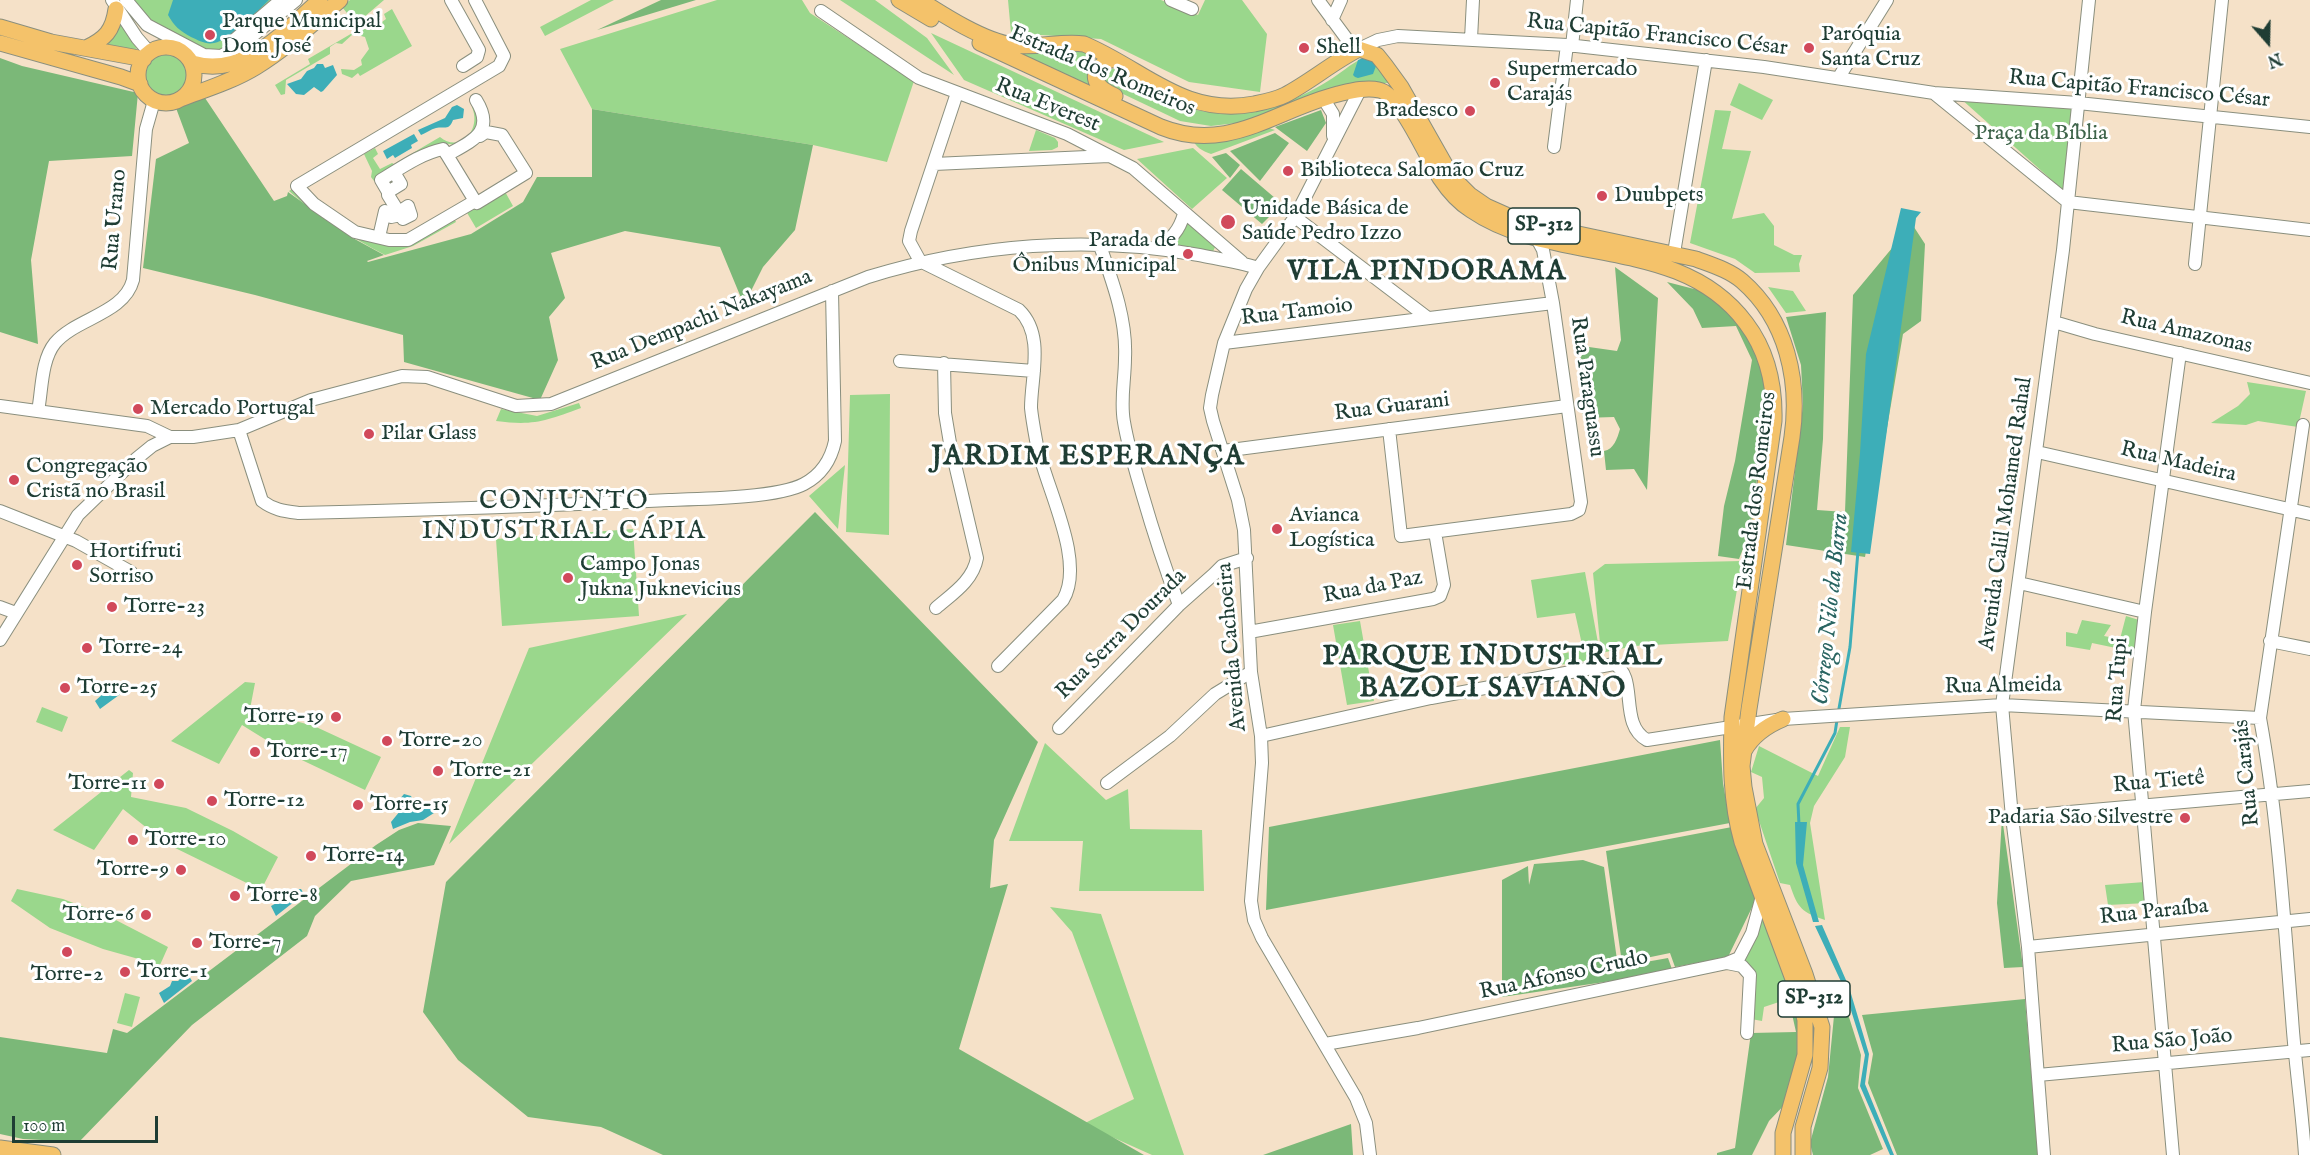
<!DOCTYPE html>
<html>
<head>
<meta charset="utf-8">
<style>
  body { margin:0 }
  #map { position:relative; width:2310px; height:1155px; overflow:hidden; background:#f5e1c8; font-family:"IM FELL English",serif }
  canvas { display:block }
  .north { position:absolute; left:2238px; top:12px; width:60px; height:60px; -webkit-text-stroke:4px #fff; paint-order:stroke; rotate:160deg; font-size:16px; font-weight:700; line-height:24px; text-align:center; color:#1f3d34 }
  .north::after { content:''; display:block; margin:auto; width:21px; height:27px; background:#1f3d34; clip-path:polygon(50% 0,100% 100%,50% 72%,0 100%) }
  .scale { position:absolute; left:12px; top:1116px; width:146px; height:27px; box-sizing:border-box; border:3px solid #1f3d34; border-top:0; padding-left:8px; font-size:18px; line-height:21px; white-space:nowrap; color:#1f3d34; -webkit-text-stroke:4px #fff; paint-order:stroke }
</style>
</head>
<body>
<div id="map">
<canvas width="2310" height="1155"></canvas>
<div class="north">N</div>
<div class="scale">100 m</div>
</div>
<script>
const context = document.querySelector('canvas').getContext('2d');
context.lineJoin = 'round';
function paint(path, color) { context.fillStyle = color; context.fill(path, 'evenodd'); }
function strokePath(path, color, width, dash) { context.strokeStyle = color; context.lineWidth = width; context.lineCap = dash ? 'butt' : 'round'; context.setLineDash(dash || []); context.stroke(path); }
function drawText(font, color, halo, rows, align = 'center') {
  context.font = font + ' "IM FELL English",serif'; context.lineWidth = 6; context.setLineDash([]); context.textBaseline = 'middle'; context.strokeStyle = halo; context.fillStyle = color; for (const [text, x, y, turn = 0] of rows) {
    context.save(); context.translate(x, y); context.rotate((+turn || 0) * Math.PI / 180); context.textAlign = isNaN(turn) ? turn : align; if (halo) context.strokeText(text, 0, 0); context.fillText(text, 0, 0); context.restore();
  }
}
const green = new Path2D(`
  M126 0H295L240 45 204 54 147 25Z
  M350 0H384L356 24 342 7Z
  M591 0H614L545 36 540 27Z
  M717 0H802L810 13 914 81 887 162 813 145 592 109 560 49Z
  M840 0H875L927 38 954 75Z
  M1008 0H1161L1198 15 1205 0H1242L1267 34 1260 92 1189 82 1101 39 1011 33Z
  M392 9 412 46 360 76 358 73 352 78 342 74 341 69 354 70 362 65 361 60 369 49 365 37 353 34 342 44 336 43 330 47V54L286 80 285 94 281 95 275 85 310 64 308 59 366 25 375 27 386 19 384 14Z
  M119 21 137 49 104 48 113 38Z
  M931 33 1164 142 1124 150 964 80Z
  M1084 49 1099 55 1093 59 1092 88 1013 52Z
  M145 75a21 21 0 1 1 42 0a21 21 0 1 1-42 0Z
  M1363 58H1371L1389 83H1371L1245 122 1211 126 1180 121 1121 93 1103 81V73L1111 68C1133 74 1149 96 1170 103 1227 123 1278 112 1328 81 1340 74 1350 64 1363 58Z
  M1739 83 1773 100 1762 120 1730 105Z
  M1960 98 2072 109 2064 191Z
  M475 105 479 118 474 134 458 145 441 143 374 181 371 177 372 171 364 154 375 148 378 154 373 158 380 169 392 163 394 164 440 137C459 153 482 131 472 107Z
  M1715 110 1731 111 1722 149 1751 151 1732 219 1764 213 1774 226V245L1794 255H1802L1799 264 1800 272 1755 273 1735 259 1690 243Z
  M1266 127 1275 130 1211 154C1202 151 1196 147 1192 139Z
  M1036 130 1055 138 1058 142V147L1052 150 1029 151Z
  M1193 148 1227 178 1192 209 1137 159Z
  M297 186 331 218 389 241 453 216 456 222 413 246 385 255C351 237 318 217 289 191Z
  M503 188 513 206 476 228 466 211Z
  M1186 222 1215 247 1212 254 1172 245Z
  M1768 287 1793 291 1806 311 1786 313Z
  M2247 382 2306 391 2298 427 2258 421 2246 425 2211 423 2238 406 2250 394Z
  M890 394 889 535 846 532 850 395Z
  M579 403 581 408C545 421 534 426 496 421L501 409 537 416Z
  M845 465 838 529 809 496Z
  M633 529 639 616 502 626 496 539Z
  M1742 561 1728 641 1634 646 1601 653 1593 573 1605 564Z
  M1585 572 1601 659 1559 665 1557 655 1583 649 1575 613 1537 618 1531 580Z
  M687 614 449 844 529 648Z
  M2126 616 2139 620 2135 652 2092 643 2090 650 2066 646V632L2077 634 2082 620 2111 625 2104 636 2120 639Z
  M1360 621 1374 701 1347 705 1333 625Z
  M245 682 255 683 250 709 314 726 381 757 365 790 287 753 242 725 219 764 171 741Z
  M42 707 68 717 62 732 36 722Z
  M1840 727H1850L1845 757 1814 806 1810 823 1825 920C1802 912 1798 909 1790 885L1780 883 1755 809 1764 798 1762 777 1751 772 1759 746 1818 776Z
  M1045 743 1106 800 1128 789 1130 829 1202 830 1204 891H1079L1083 841H1009Z
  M129 770 133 773 131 797 186 808 233 831 278 857 261 890 167 844 123 809 94 850 53 830Z
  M2145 882 2147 903 2108 905 2105 885Z
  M17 889 63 899 110 917 168 947 160 965 103 949 50 928 11 901Z
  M1050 907 1101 914 1184 1155H1152L1083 1124 1134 1099 1072 932Z
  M1763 908 1794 997 1764 1007 1762 1021 1751 1019 1755 976 1744 959Z
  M125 993 140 997 132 1027 117 1023Z`);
const forest = new Path2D(`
  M661 0H696L597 30Z
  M0 58 22 66 138 93 132 156 49 161 31 260 38 344 0 332Z
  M205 98 274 201 287 196 288 192 351 237 384 255 367 261 368 262 471 234 523 202 537 177H592V109L813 145 795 230 763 267 744 305 720 247 625 231 551 253 565 298 549 317 558 360 540 400 404 362 403 335 255 295 143 268 156 159 189 143 176 108Z
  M1321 110 1326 123 1307 151 1275 127Z
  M1275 133 1289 143 1260 181 1230 151Z
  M1226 153 1240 165 1230 178 1212 157Z
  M1241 169 1282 204 1262 224 1222 190Z
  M1912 224 1925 244 1921 321 1903 334 1865 557 1786 545 1803 405 1801 365 1786 317 1826 312 1823 439 1817 510 1845 512 1853 295Z
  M1615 267 1658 298 1647 490 1634 469 1606 470 1604 451C1614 449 1617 439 1620 429L1614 417 1583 418 1578 364 1582 354 1589 347 1617 351 1621 340Z
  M1667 282 1698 290 1721 301 1740 322 1762 364 1766 404 1763 434 1750 531 1739 559 1718 556 1724 506 1735 461 1752 360 1736 326 1702 328 1693 309Z
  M815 512 1038 742 994 840 990 888 1008 884 959 1049 1144 1155H663L601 1127 528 1117 458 1060 423 1012 446 882Z
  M1720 740 1723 783 1730 823 1266 910 1269 827Z
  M2002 817 2023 967 2004 968 1997 903Z
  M418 823 451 826 434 865 351 881 315 916 307 936 192 1025 79 1142 23 1139 0 1134V1037L107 1053 113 1029 127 1033 376 845 399 830Z
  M1732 827 1758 895 1728 957 1675 967 1670 953 1622 963 1606 851Z
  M1583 860 1604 867 1618 967 1668 958 1673 972 1502 997V880L1528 866 1529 885 1534 864Z
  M2025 999 2038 1155H1897L1868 1083 1873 1054 1862 1015Z
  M1798 1002 1803 1052 1789 1100 1769 1121 1752 1155H1717V1153L1735 1148 1751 1033 1796 1032 1790 1005Z
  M1848 1014 1861 1055 1858 1088 1883 1149 1870 1155H1813L1810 1143 1828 1077 1834 1016Z
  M1351 1124 1353 1155H1263Z`);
const water = new Path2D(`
  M173 0H269C256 12 231 40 214 43 206 45 198 40 191 37 180 31 174 26 168 15Z
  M1363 58H1371L1376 66 1373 74 1358 78 1355 77 1353 75 1358 60Z
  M317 64H323L325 68 333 65 337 75 323 91 321 92 314 87 304 95 296 94 287 84 301 79 307 71 314 68Z
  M457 105 464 109 463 118 453 120C449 131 445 126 436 128 431 129 426 133 421 135L418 130 445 118 452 107Z
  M414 134 418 141 411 145 412 148 395 158 393 155 387 159 383 151Z
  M1901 208 1921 212 1916 218 1870 554 1851 552 1860 453 1866 354Z
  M119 682H126L130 687 100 709 95 701 104 693 112 691Z
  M404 794 411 796 417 808 423 809 432 806 434 813 423 820 410 822 393 829 391 822 400 811 398 801Z
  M1795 822H1807L1803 865 1819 922H1813L1796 863Z
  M296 889H301L304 894 276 916 271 906 282 900 284 895 290 894Z
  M1822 925 1849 987 1869 1054 1865 1084 1894 1155H1890L1860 1086 1865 1055 1844 988 1815 926Z
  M184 975 189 976 192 981 164 1003 159 993 170 986 172 981H178Z`);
const stream = new Path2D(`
  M1838 714 1850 647 1858 551
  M1799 825 1798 804 1835 733 1837 720`);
const minor = new Path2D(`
  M112 0 137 38 150 53
  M126 0 147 25 204 55 221 56 240 46 296 0
  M451 0 479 50 477 57 463 66
  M475 0 504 56 499 66 297 186 314 204 355 232 389 240H408L475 201 477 203 526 173 502 135 486 132 480 136
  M1171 0 1192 9
  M1318 0 1349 42 1359 49 1378 40 1398 36 1567 45 1764 67 1934 93 2078 103 2310 127
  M821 11 919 78 1067 134 1133 168 1242 262
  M1332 20 1341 0
  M1471 39 1473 0
  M234 40 281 0
  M1572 46 1577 0
  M1839 77 1887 0
  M1360 90 1295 217 1258 268 1246 289 1224 343 1212 395 1210 408 1213 421 1238 500 1244 530 1251 672 1261 736 1262 763 1251 901 1254 920 1262 938 1356 1098 1366 1123 1370 1155
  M957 93 911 231 909 241 920 261 1019 310C1045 335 1031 377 1031 408 1032 418 1034 429 1036 440 1043 483 1087 560 1063 600L998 666
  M1935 94 2068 202 2310 230
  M1323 98 1333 114V136
  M1554 147 1567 45
  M934 164 1109 156
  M388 192 401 184 394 172
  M475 201 447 155C472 141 496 132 476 100
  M399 212 408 206 411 215 403 219 388 195V192L381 180C401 168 420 154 443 149L447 155
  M1295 217 1428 318
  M379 237 385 211 391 217 401 215
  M1099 243C1112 280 1127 319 1125 358 1125 380 1120 401 1124 422 1128 446 1135 469 1142 493 1153 531 1165 568 1179 605
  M1156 247C1172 239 1179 231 1184 214
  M1674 253 1706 60
  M2195 264 2222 0
  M2054 322 2095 334 2310 383
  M1224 343 1553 303
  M900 361 1034 371
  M0 406 147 426 170 437
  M38 411C42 391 41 360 55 343 76 318 124 314 133 280L146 129 154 101
  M2303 425 2260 718C2278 817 2284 918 2292 1018 2295 1064 2302 1109 2305 1155
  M1389 429 1401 536 1571 514 1579 510 1581 502 1553 303 1543 250 1536 237
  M239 430 262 501C274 510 284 511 299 513 422 510 546 506 669 500 701 499 778 498 804 484 821 475 831 460 835 441L832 291
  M1223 451 1567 406
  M2037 452 2310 514
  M0 511 76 541 131 572
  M2019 583 2145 612
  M0 607 16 613
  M936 608C952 594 973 581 977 558L950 443 945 413 944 363
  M1249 632 1433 599 1440 596 1444 585 1435 532
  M0 640 78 515 136 459 152 446 170 437H193L239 430 311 400 402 376 427 377 516 406 551 404 868 277C975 244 1089 235 1199 255 1219 259 1239 262 1258 268
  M2270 641 2310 649
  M1059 728 1179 605 1214 574 1222 566 1247 558
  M1261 736 1431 698 1614 664C1639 677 1618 724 1647 740L1783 719 2002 705 2260 718
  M1107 783 1170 736 1215 694 1251 672
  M2012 817 2310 791
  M2028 947 2310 919
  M1727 963 1739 958 1752 933 1762 896
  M1325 1044 1418 1028 1727 963 1742 966 1750 975 1747 1033
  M2038 1075 2310 1050
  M2044 1155 2028 947 2012 817 2002 705 2063 250 2089 0
  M2173 1155 2134 710 2145 612 2180 353`);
const major = new Path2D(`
  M899 0 931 19
  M920 0C945 16 984 41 1013 45 1037 48 1061 41 1084 44 1144 69 1183 117 1254 104 1264 102 1275 100 1285 95 1310 82 1333 62 1359 49L1377 55 1385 65 1401 87 1452 177 1470 195 1486 206 1522 222 1696 259C1712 265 1729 270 1742 281 1787 320 1800 381 1792 437L1749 709 1742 766 1744 787 1755 844 1805 974 1822 1027 1820 1068 1803 1127V1155
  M0 27 51 42 144 59
  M0 43 121 77 140 84
  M980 43 1161 127C1228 154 1275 110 1338 94 1351 91 1366 87 1379 90 1400 94 1427 158 1440 178 1448 190 1458 202 1471 210 1554 267 1680 234 1746 323 1768 352 1775 385 1774 421L1732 717C1731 760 1730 800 1742 842L1800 998 1805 1020V1055L1783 1133V1155
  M138 75a28 28 0 1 1 56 0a28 28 0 1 1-56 0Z
  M86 48C105 39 113 31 116 9
  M1112 59C1087 71 1092 86 1115 96
  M192 63C244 79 284 31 320 0
  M183 98C207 89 233 81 256 67 286 49 313 23 340 0
  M1744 751C1753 735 1766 726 1783 719
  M0 1148 53 1155`);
const markers = [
  [210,35,6,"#d1495b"],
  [1304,48,6,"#d1495b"],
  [1809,48,6,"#d1495b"],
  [1495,83,6,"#d1495b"],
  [1470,111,6,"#d1495b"],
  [1288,171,6,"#d1495b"],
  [1602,196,6,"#d1495b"],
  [1228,222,8,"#d1495b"],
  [1188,254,6,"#d1495b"],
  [138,409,6,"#d1495b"],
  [369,434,6,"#d1495b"],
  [14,480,6,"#d1495b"],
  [1277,529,6,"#d1495b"],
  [77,565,6,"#d1495b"],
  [568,578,6,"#d1495b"],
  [112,607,6,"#d1495b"],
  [87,648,6,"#d1495b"],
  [65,688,6,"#d1495b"],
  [336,717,6,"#d1495b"],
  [387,741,6,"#d1495b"],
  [255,752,6,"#d1495b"],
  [438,771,6,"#d1495b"],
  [159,784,6,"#d1495b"],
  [212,801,6,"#d1495b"],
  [358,805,6,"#d1495b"],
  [2185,818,6,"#d1495b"],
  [133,840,6,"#d1495b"],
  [311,856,6,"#d1495b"],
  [181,870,6,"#d1495b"],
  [235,896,6,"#d1495b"],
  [146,915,6,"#d1495b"],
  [197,943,6,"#d1495b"],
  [67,952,6,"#d1495b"],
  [125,972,6,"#d1495b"]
];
const shields = [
  [1544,226,72],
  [1814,999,72]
];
const shieldNames = [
  ["SP-312",1544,226],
  ["SP-312",1814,999]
];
const poiNames = [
  ["Parque Municipal",222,22],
  ["Dom José",222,47],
  ["Paróquia",1821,35],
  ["Santa Cruz",1821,60],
  ["Shell",1316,48],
  ["Supermercado",1507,70],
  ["Carajás",1507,95],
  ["Bradesco",1458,111,"right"],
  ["Biblioteca Salomão Cruz",1300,171],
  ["Duubpets",1614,196],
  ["Unidade Básica de",1242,209],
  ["Saúde Pedro Izzo",1242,234],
  ["Parada de",1176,241,"right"],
  ["Ônibus Municipal",1176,266,"right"],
  ["Mercado Portugal",150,409],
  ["Pilar Glass",381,434],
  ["Congregação",26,467],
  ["Cristã no Brasil",26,492],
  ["Avianca",1289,516],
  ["Logística",1289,541],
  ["Hortifruti",89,552],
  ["Sorriso",89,577],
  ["Campo Jonas",580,565],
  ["Jukna Juknevicius",580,590],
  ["Torre-23",124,607],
  ["Torre-24",99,648],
  ["Torre-25",77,688],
  ["Torre-19",324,717,"right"],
  ["Torre-20",399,741],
  ["Torre-17",267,752],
  ["Torre-21",450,771],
  ["Torre-11",147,784,"right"],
  ["Torre-12",224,801],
  ["Torre-15",370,805],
  ["Padaria São Silvestre",2173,818,"right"],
  ["Torre-10",145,840],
  ["Torre-14",323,856],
  ["Torre-9",169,870,"right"],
  ["Torre-8",247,896],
  ["Torre-6",134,915,"right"],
  ["Torre-7",209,943],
  ["Torre-1",137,972],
  ["Torre-2",67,975,"center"]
];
const streetNames = [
  ["Rua Capitão Francisco César",1657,36,6],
  ["Estrada dos Romeiros",1102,72,23],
  ["Rua Capitão Francisco César",2139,90,5],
  ["Rua Everest",1047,106,22],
  ["Rua Urano",116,220,-85],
  ["Rua Tamoio",1297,313,-7],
  ["Rua Dempachi Nakayama",702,321,-22],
  ["Rua Amazonas",2186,333,13],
  ["Rua Paraguassu",1586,387,82],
  ["Rua Guarani",1392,408,-7],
  ["Rua Madeira",2178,463,13],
  ["Estrada dos Romeiros",1758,491,-83],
  ["Avenida Calil Mohamed Rahal",2007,514,-82],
  ["Rua da Paz",1373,588,-11],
  ["Rua Serra Dourada",1122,635,-45],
  ["Avenida Cachoeira",1233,647,-95],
  ["Rua Tupi",2119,680,-86],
  ["Rua Almeida",2003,687,-1],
  ["Rua Carajás",2248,773,-96],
  ["Rua Tietê",2159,783,-5],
  ["Rua Paraíba",2154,913,-6],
  ["Rua Afonso Crudo",1564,976,-12],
  ["Rua São João",2172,1042,-5]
];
const parkNames = [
  ["Praça da Bíblia",2041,134]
];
const waterNames = [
  ["Córrego Nilo da Barra",1832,609,-84]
];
const quarterNames = [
  ["CONJUNTO",564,503],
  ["INDUSTRIAL CÁPIA",564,533]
];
const districtNames = [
  ["VILA PINDORAMA",1427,273],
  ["JARDIM ESPERANÇA",1088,458],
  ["PARQUE INDUSTRIAL",1493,658],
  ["BAZOLI SAVIANO",1493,690]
];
paint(green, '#9ad78c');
paint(forest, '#7bb878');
paint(water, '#3daeb8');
strokePath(stream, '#3daeb8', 3);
strokePath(minor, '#8a8f7e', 14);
strokePath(major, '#8a8f7e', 17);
strokePath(minor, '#fff', 12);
strokePath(major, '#f4c26a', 15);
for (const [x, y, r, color] of markers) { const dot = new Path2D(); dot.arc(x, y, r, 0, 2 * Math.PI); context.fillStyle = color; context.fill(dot); strokePath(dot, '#fff', 2); }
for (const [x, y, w] of shields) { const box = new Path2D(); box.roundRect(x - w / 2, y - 18, w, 36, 4.5); context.fillStyle = '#fff'; context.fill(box); strokePath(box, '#1f3d34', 1.5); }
drawText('bold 21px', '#1f3d34', null, shieldNames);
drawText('22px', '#1f3d34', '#fff', poiNames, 'left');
drawText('22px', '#1f3d34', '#fff', streetNames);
drawText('22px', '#3e644a', '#fff', parkNames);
drawText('italic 24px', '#2a6562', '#fff', waterNames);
context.letterSpacing = '1.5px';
drawText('26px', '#1f3d34', '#fff', quarterNames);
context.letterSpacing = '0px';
context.letterSpacing = '1.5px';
drawText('bold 28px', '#1f3d34', '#fff', districtNames);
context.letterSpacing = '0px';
</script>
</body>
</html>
